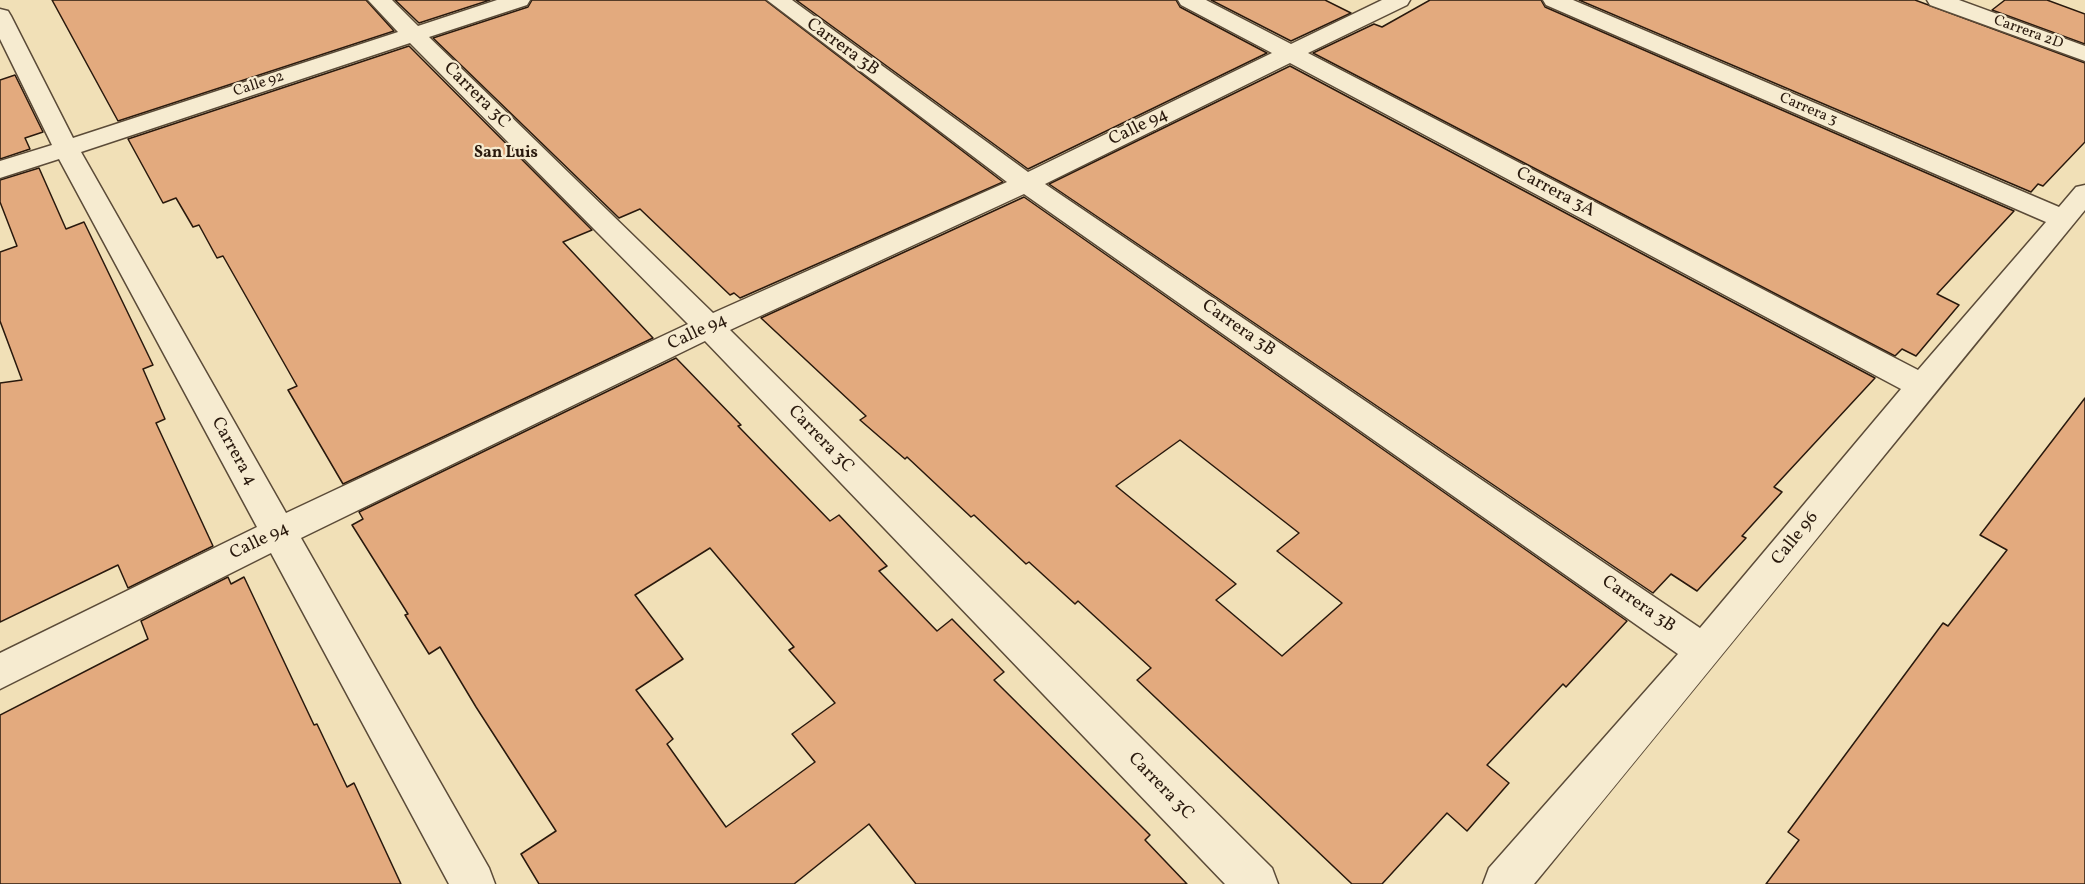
<!DOCTYPE html>
<html>
<head>
<meta charset="utf-8">
<style>
  body { margin:0 }
  canvas { display:block; background:#f1e0b7 }
</style>
</head>
<body>
<canvas width="2085" height="884"></canvas>
<script>
const context = document.querySelector('canvas').getContext('2d');
context.lineJoin = 'round';
function paint(path, color) { context.fillStyle = color; context.fill(path, 'evenodd'); }
function strokePath(path, color, width, dash) { context.strokeStyle = color; context.lineWidth = width; context.lineCap = dash ? 'butt' : 'round'; context.setLineDash(dash || []); context.stroke(path); }
function drawText(font, color, halo, rows, align = 'center') {
  context.font = font + ' Vollkorn,serif'; context.lineWidth = 4.5; context.setLineDash([]); context.textBaseline = 'middle'; context.strokeStyle = halo; context.fillStyle = color; for (const [text, x, y, turn = 0] of rows) {
    context.save(); context.translate(x, y); context.rotate((+turn || 0) * Math.PI / 180); context.textAlign = isNaN(turn) ? turn : align; if (halo) context.strokeText(text, 0, 0); context.fillText(text, 0, 0); context.restore();
  }
}
const building = new Path2D(`
  M52 0H366L394 31 118 121Z
  M395 0H490L419 23Z
  M532 0H765L1003 182 740 298 734 293 730 295 640 209 619 218 433 38 528 7Z
  M796 0H1176L1180 7 1267 53 1028 169Z
  M1211 0H1325L1351 13 1291 41Z
  M1430 0H1541L1545 7 2014 211 1937 294 1959 305 1916 356 1902 349 1895 356 1313 53 1374 24 1382 27Z
  M1579 0H1915L2085 63V142L2043 186 2038 184 2031 192Z
  M2005 0H2047L2085 14V44L1992 10Z
  M409 46 592 230 563 242 653 338 343 484 288 390 297 386 223 256 217 258 199 225 193 227 176 198 163 203 128 139Z
  M1290 66 1875 378 1774 487 1782 492 1742 536 1746 538 1697 591 1671 574 1653 593 1049 184Z
  M15 75 43 132 25 138 30 149 0 159V80Z
  M39 168 66 229 84 222 153 365 143 369 165 419 156 423 213 546 128 588 118 565 0 622V383L22 380 0 321V252L17 246 0 202V180Z
  M1024 197 1627 621 1566 687 1563 684 1487 765 1509 783 1467 831 1447 813 1382 884H1352L1137 680 1151 668 1078 601 1075 604 1029 562 1026 564 974 515 971 517 907 457 905 459 860 420 866 416 761 318ZM1180 440 1299 533 1277 551 1342 603 1282 656 1216 600 1236 584 1116 486Z
  M676 358 741 425 738 426 830 521 839 515 887 566 879 571 937 631 952 619 1004 672 994 680 1150 835 1145 840 1187 884H916L869 824 794 884H539L521 854 556 831 476 707 440 647 429 654 405 615 408 614 352 525 363 519 359 512ZM710 548 794 647 789 650 835 703 792 734 815 762 726 827 667 744 673 739 636 690 683 659 635 595Z
  M2085 398V884H1766L1799 840 1788 832 1943 623 1948 626 2007 550 1980 535Z
  M228 577 231 584 244 577 314 725 317 724 347 787 354 783 401 884H0V715L148 639 141 621Z`);
const minor = new Path2D(`
  M368 0H392L418 26 497 0H530L527 5 429 37 713 313 1007 182 767 0H792L1028 172 1272 53 1181 5 1178 0H1206L1291 44 1382 0H1410L1407 5 1308 53 1918 370 2046 222 1546 5 1543 0H1573L2059 207 2076 187 2085 185V210C1900 434 1719 661 1534 884H1483L1489 868 1678 654 1024 194 730 330 1272 868 1278 884H1225L705 341 301 538 489 868 495 884H449L271 553 0 689V653L257 527 59 159 0 178V161L52 145 0 39V9L8 11 11 16 73 138 398 32ZM410 43 688 324 286 513 81 152ZM1290 63 1901 389 1700 628 1045 184Z
  M1927 0H1959L2085 46V61L1930 5Z`);
const farStreetnames = [
  ["Carrera 2D",2028,33,20],
  ["Calle 92",259,85,-18],
  ["Carrera 3",1808,110,23]
];
const farNeighbourhoodnames = [
  ["San Luis",506,154]
];
const streetNames = [
  ["Carrera 3B",842,48,36],
  ["Carrera 3C",476,96,45],
  ["Calle 94",1139,128,-26],
  ["Carrera 3A",1555,193,28],
  ["Carrera 3B",1238,329,35],
  ["Calle 94",698,333,-25],
  ["Carrera 3C",820,440,46],
  ["Carrera 4",233,452,61],
  ["Calle 96",1796,539,-51],
  ["Calle 94",260,542,-26],
  ["Carrera 3B",1638,605,35],
  ["Carrera 3C",1160,787,46]
];
paint(building, '#e3aa7e');
strokePath(building, '#29190d', 1.5);
strokePath(minor, '#5b4b38', 3);
paint(minor, '#f6ebd0');
drawText('15px', '#29190d', '#f6ebd0', farStreetnames);
drawText('bold 16px', '#29190d', '#f6ebd0', farNeighbourhoodnames);
drawText('18px', '#29190d', '#f6ebd0', streetNames);
</script>
</body>
</html>
